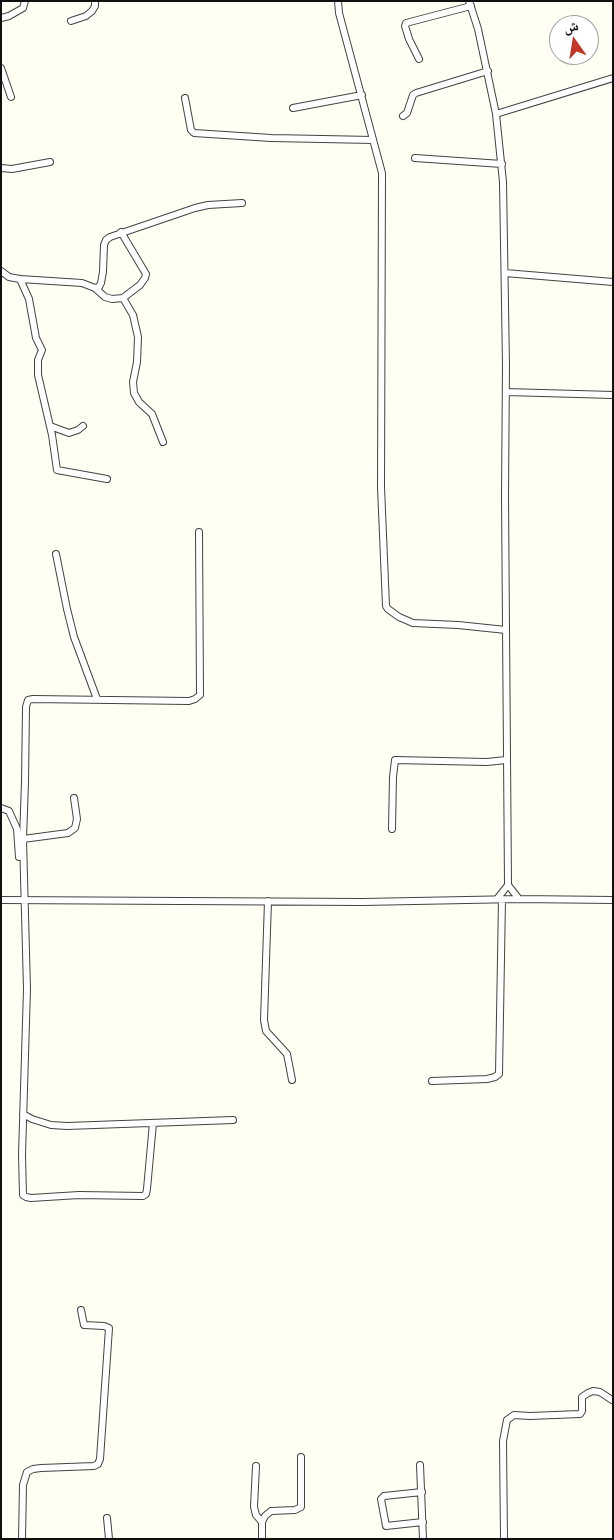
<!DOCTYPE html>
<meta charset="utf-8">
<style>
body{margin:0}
#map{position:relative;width:614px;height:1540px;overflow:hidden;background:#fffff3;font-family:"Noto Serif","Noto Naskh Arabic",serif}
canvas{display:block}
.frame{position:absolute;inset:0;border:2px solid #101010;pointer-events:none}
.north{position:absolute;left:549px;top:15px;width:50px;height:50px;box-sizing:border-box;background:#fff;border:1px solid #9f9f9f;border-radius:50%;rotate:347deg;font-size:14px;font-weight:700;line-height:20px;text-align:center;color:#101010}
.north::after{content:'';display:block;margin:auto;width:18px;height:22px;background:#c33825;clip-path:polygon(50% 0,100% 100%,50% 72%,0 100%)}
</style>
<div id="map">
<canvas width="614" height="1540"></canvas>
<div class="frame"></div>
<div class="north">ش</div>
</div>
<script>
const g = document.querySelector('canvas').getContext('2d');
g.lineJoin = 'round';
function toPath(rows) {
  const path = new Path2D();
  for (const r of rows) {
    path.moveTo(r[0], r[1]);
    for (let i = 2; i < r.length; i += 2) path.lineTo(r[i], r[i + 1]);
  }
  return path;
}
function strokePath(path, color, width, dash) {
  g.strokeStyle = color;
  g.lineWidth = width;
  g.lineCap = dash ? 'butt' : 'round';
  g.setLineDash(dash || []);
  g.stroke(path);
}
const street = toPath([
 [338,1,339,13,382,173,381,487,386,606,388,609,399,617,413,623,458,625,506,630],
 [469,1,478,29,496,114,503,182,506,365,505,496,508,885,519,899],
 [1,18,9,16,23,8,25,1],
 [71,21,86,16,92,11,95,6,95,1],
 [419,59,409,39,405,26,406,23,471,6],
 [1,68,11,97],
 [185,98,191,130,194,133,271,138,373,140],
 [293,108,362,95],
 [496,114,613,78],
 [403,116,407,113,413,95,416,93,488,71],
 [415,158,502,164],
 [1,168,12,169,50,162],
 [121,232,146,274,145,278,140,285,123,298],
 [1,271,9,277,20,279,82,283,95,288,105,297,112,299,123,298,133,315,138,337,137,362,133,382,134,393,139,402,152,414,163,442],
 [505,273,613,282],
 [20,279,29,299,36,338,42,350,38,360,38,375,52,435,57,470,107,479],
 [95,288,99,287,101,283,103,272,104,245,106,240,110,237,195,208,208,205,242,203],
 [506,392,613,395],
 [50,426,69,433,78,430,83,426],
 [56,554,67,609,74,637,97,699],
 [1,808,9,811,17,829,19,857],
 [392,829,393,777,395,760,487,762,506,760],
 [23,839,68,833,75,828,77,819,74,798],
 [497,899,508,885],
 [1,900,362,902,519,899,613,900],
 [268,901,264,1020,266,1031,287,1054,292,1080],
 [432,1081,487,1079,495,1077,499,1074,502,899],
 [23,1114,32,1119,51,1125,67,1126,233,1120],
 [153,1123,147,1189,146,1194,143,1196,79,1195,31,1198,26,1197,23,1195,22,1155,27,989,23,839,25,782,26,707,28,700,33,699,189,701,195,699,200,695,199,532],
 [420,1465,423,1539],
 [256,1466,254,1507,256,1515,262,1522],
 [422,1492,384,1496,381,1499,386,1526,423,1522],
 [107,1518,109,1539],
 [22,1539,23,1485,27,1472,33,1469,41,1468,94,1466,98,1464,100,1459,109,1328,104,1326,84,1325,81,1310],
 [262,1539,262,1522,265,1516,271,1511,295,1510,301,1507,301,1457],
 [504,1539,503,1441,507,1420,514,1415,530,1416,580,1414,582,1411,582,1397,588,1393,593,1391,600,1392,612,1400]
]);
strokePath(street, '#434343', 8);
strokePath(street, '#fff', 6);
</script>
